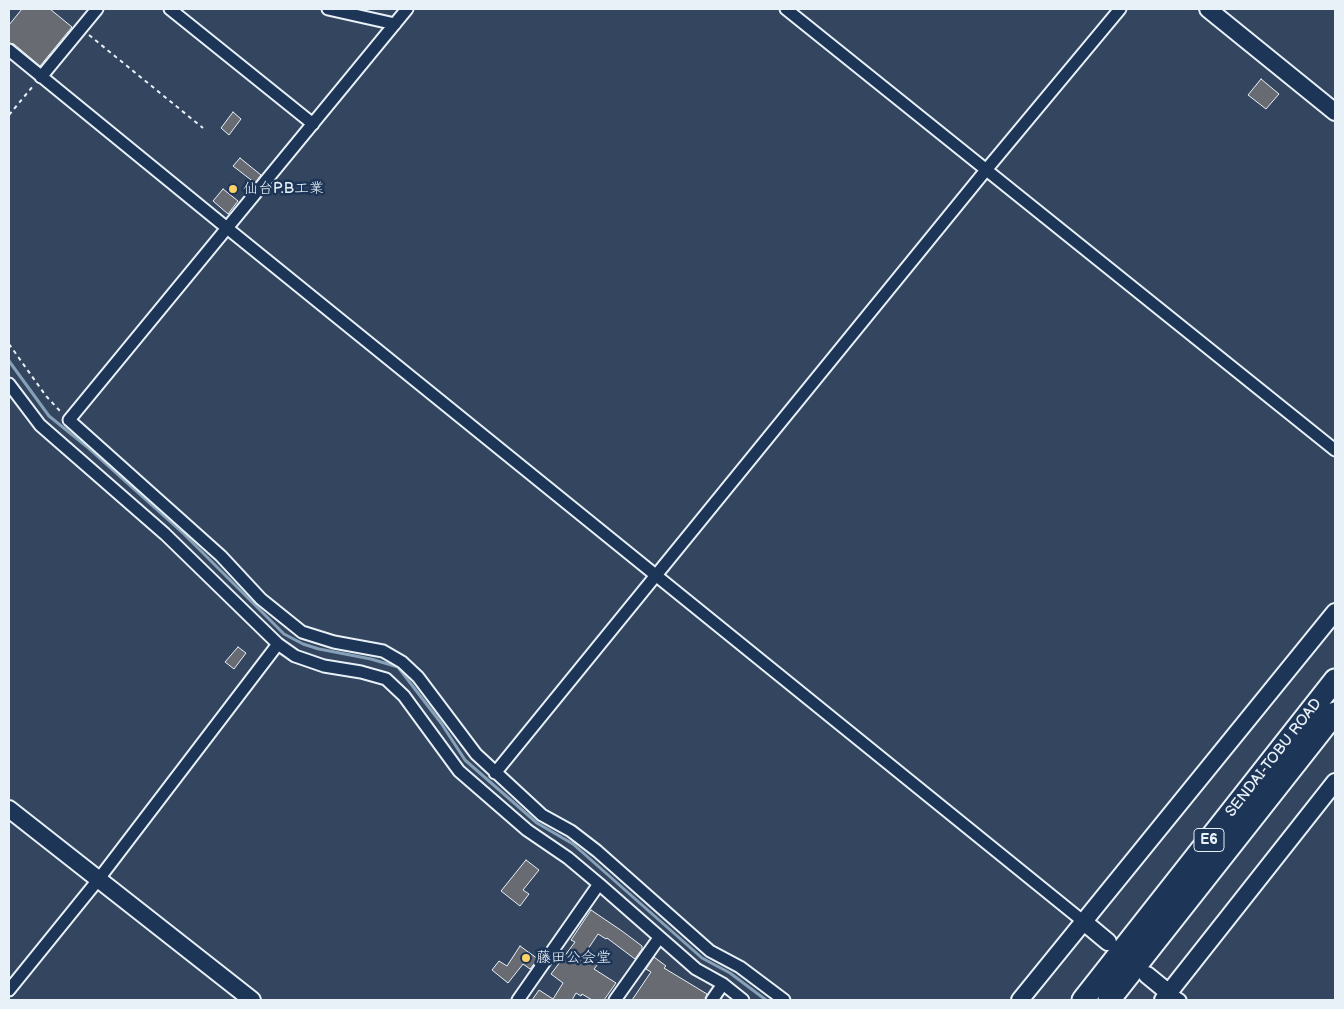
<!DOCTYPE html>
<meta charset="utf-8">
<style>
body{margin:0}
#map{position:relative;width:1344px;height:1009px;overflow:hidden;background:#34455f;font-family:"Balsamiq Sans",sans-serif}
canvas{display:block}
.frame{position:absolute;inset:0;border:10px solid #e8f1f8;pointer-events:none}
</style>
<div id="map">
<canvas width="1344" height="1009"></canvas>
<div class="frame"></div>
</div>
<script>
const g = document.querySelector('canvas').getContext('2d');
g.lineJoin = 'round';
function toPath(rows) {
  const path = new Path2D();
  for (const r of rows) {
    path.moveTo(r[0], r[1]);
    for (let i = 2; i < r.length; i += 2) path.lineTo(r[i], r[i + 1]);
  }
  return path;
}
function strokePath(path, color, width, dash) {
  g.strokeStyle = color;
  g.lineWidth = width;
  g.lineCap = dash ? 'butt' : 'round';
  g.setLineDash(dash || []);
  g.stroke(path);
}
function paint(path, color) {
  g.fillStyle = color;
  g.fill(path, 'evenodd');
}
function label(font, color, halo, rows, align = 'center') {
  g.font = font + ' "Balsamiq Sans","Klee One",sans-serif';
  g.lineWidth = 5;
  g.setLineDash([]);
  g.textBaseline = 'middle';
  g.strokeStyle = halo;
  g.fillStyle = color;
  for (const [text, x, y, turn = 0] of rows) {
    g.save();
    g.translate(x, y);
    g.rotate((+turn || 0) * Math.PI / 180);
    g.textAlign = isNaN(turn) ? turn : align;
    if (halo) g.strokeText(text, 0, 0);
    g.fillText(text, 0, 0);
    g.restore();
  }
}
const stream = toPath([
 [9,361,49,416,86,446,184,534,284,634,303,644,319,649,371,659,398,667,441,723,465,760,537,823,573,844,702,958,730,973,766,1000]
]);
const building = toPath([
 [22,9,50,9,72,27,40,66,14,44,9,43,9,25,22,9],
 [1261,79,1279,94,1266,109,1248,95,1261,79],
 [233,112,241,119,229,135,221,128,233,112],
 [240,158,261,175,255,183,233,166,240,158],
 [223,189,238,201,228,214,213,201,223,189],
 [238,647,246,653,234,669,225,662,238,647],
 [526,860,539,870,523,890,529,894,520,906,501,891,526,860],
 [591,910,622,931,642,946,642,949,635,959,607,938,606,939,598,934,584,955,598,964,594,969,616,983,604,1000,592,1000,582,994,581,996,576,993,572,1000,532,1000,539,990,553,999,563,983,551,974,575,942,571,940,591,910],
 [520,946,538,959,530,969,523,964,508,983,492,970,499,961,507,966,520,946],
 [654,957,666,966,664,968,707,994,705,1000,632,1000,651,972,646,969,654,957]
]);
const path = toPath([
 [89,35,203,128],
 [9,115,33,86],
 [9,344,46,396,60,411]
]);
const street = toPath([
 [170,9,313,124],
 [328,9,395,24],
 [786,9,1335,450],
 [9,50,227,228,407,9],
 [41,77,97,9],
 [9,384,40,425,165,534,278,644,295,656,324,666,361,672,386,679,404,696,459,771,527,830,568,858,599,884],
 [495,773,986,170,1120,9],
 [9,990,98,880,278,644],
 [1169,993,1180,1000],
 [518,1000,599,884,696,969,723,984,743,1000],
 [615,1000,659,938],
 [712,1000,723,984],
 [784,1000,740,967,710,951,597,851,571,831,542,815,476,754,418,677,402,662,383,651,334,642,302,632,261,599,221,556,69,420,227,228,1084,922]
]);
const secondary = toPath([
 [1208,9,1335,112],
 [9,809,252,1000],
 [1084,922,1108,942],
 [1147,975,1169,993],
 [1020,1000,1335,612],
 [1163,1000,1335,782]
]);
const highway = toPath([
 [1083,1000,1335,680],
 [1109,1000,1335,713]
]);
const markers = [
 [233,189,5,"#ffd166"],
 [526,958,5,"#ffd166"]
];
const shields = [
 [1209,840,30]
];
const shieldNames = [
 ["E6",1209,840]
];
const poiNames = [
 ["仙台P.B工業",243,189],
 ["藤田公会堂",536,958]
];
const streetNames = [
 ["SENDAI-TOBU ROAD",1274,758,-52]
];
strokePath(stream, '#86a1b7', 3);
paint(building, '#686b72');
strokePath(building, '#e8f1f8', 1);
strokePath(street, '#e8f1f8', 15);
strokePath(secondary, '#e8f1f8', 20);
strokePath(highway, '#e8f1f8', 25);
strokePath(path, '#e8f1f8', 2, [4, 4]);
strokePath(street, '#1d3557', 11);
strokePath(secondary, '#1d3557', 16);
strokePath(highway, '#1d3557', 21);
for (const [x, y, r, color] of markers) {
  const dot = new Path2D();
  dot.arc(x, y, r, 0, 2 * Math.PI);
  g.fillStyle = color;
  g.fill(dot);
  strokePath(dot, '#1d3557', 2);
}
for (const [x, y, w] of shields) {
  const box = new Path2D();
  box.roundRect(x - w / 2, y - 11.5, w, 23, 4);
  g.fillStyle = '#1d3557';
  g.fill(box);
  strokePath(box, '#e8f1f8', 1);
}
label('bold 14px', '#e8f1f8', null, shieldNames);
label('15px', '#e8f1f8', '#1d3557', poiNames, 'left');
label('15px', '#e8f1f8', '#1d3557', streetNames);
</script>
